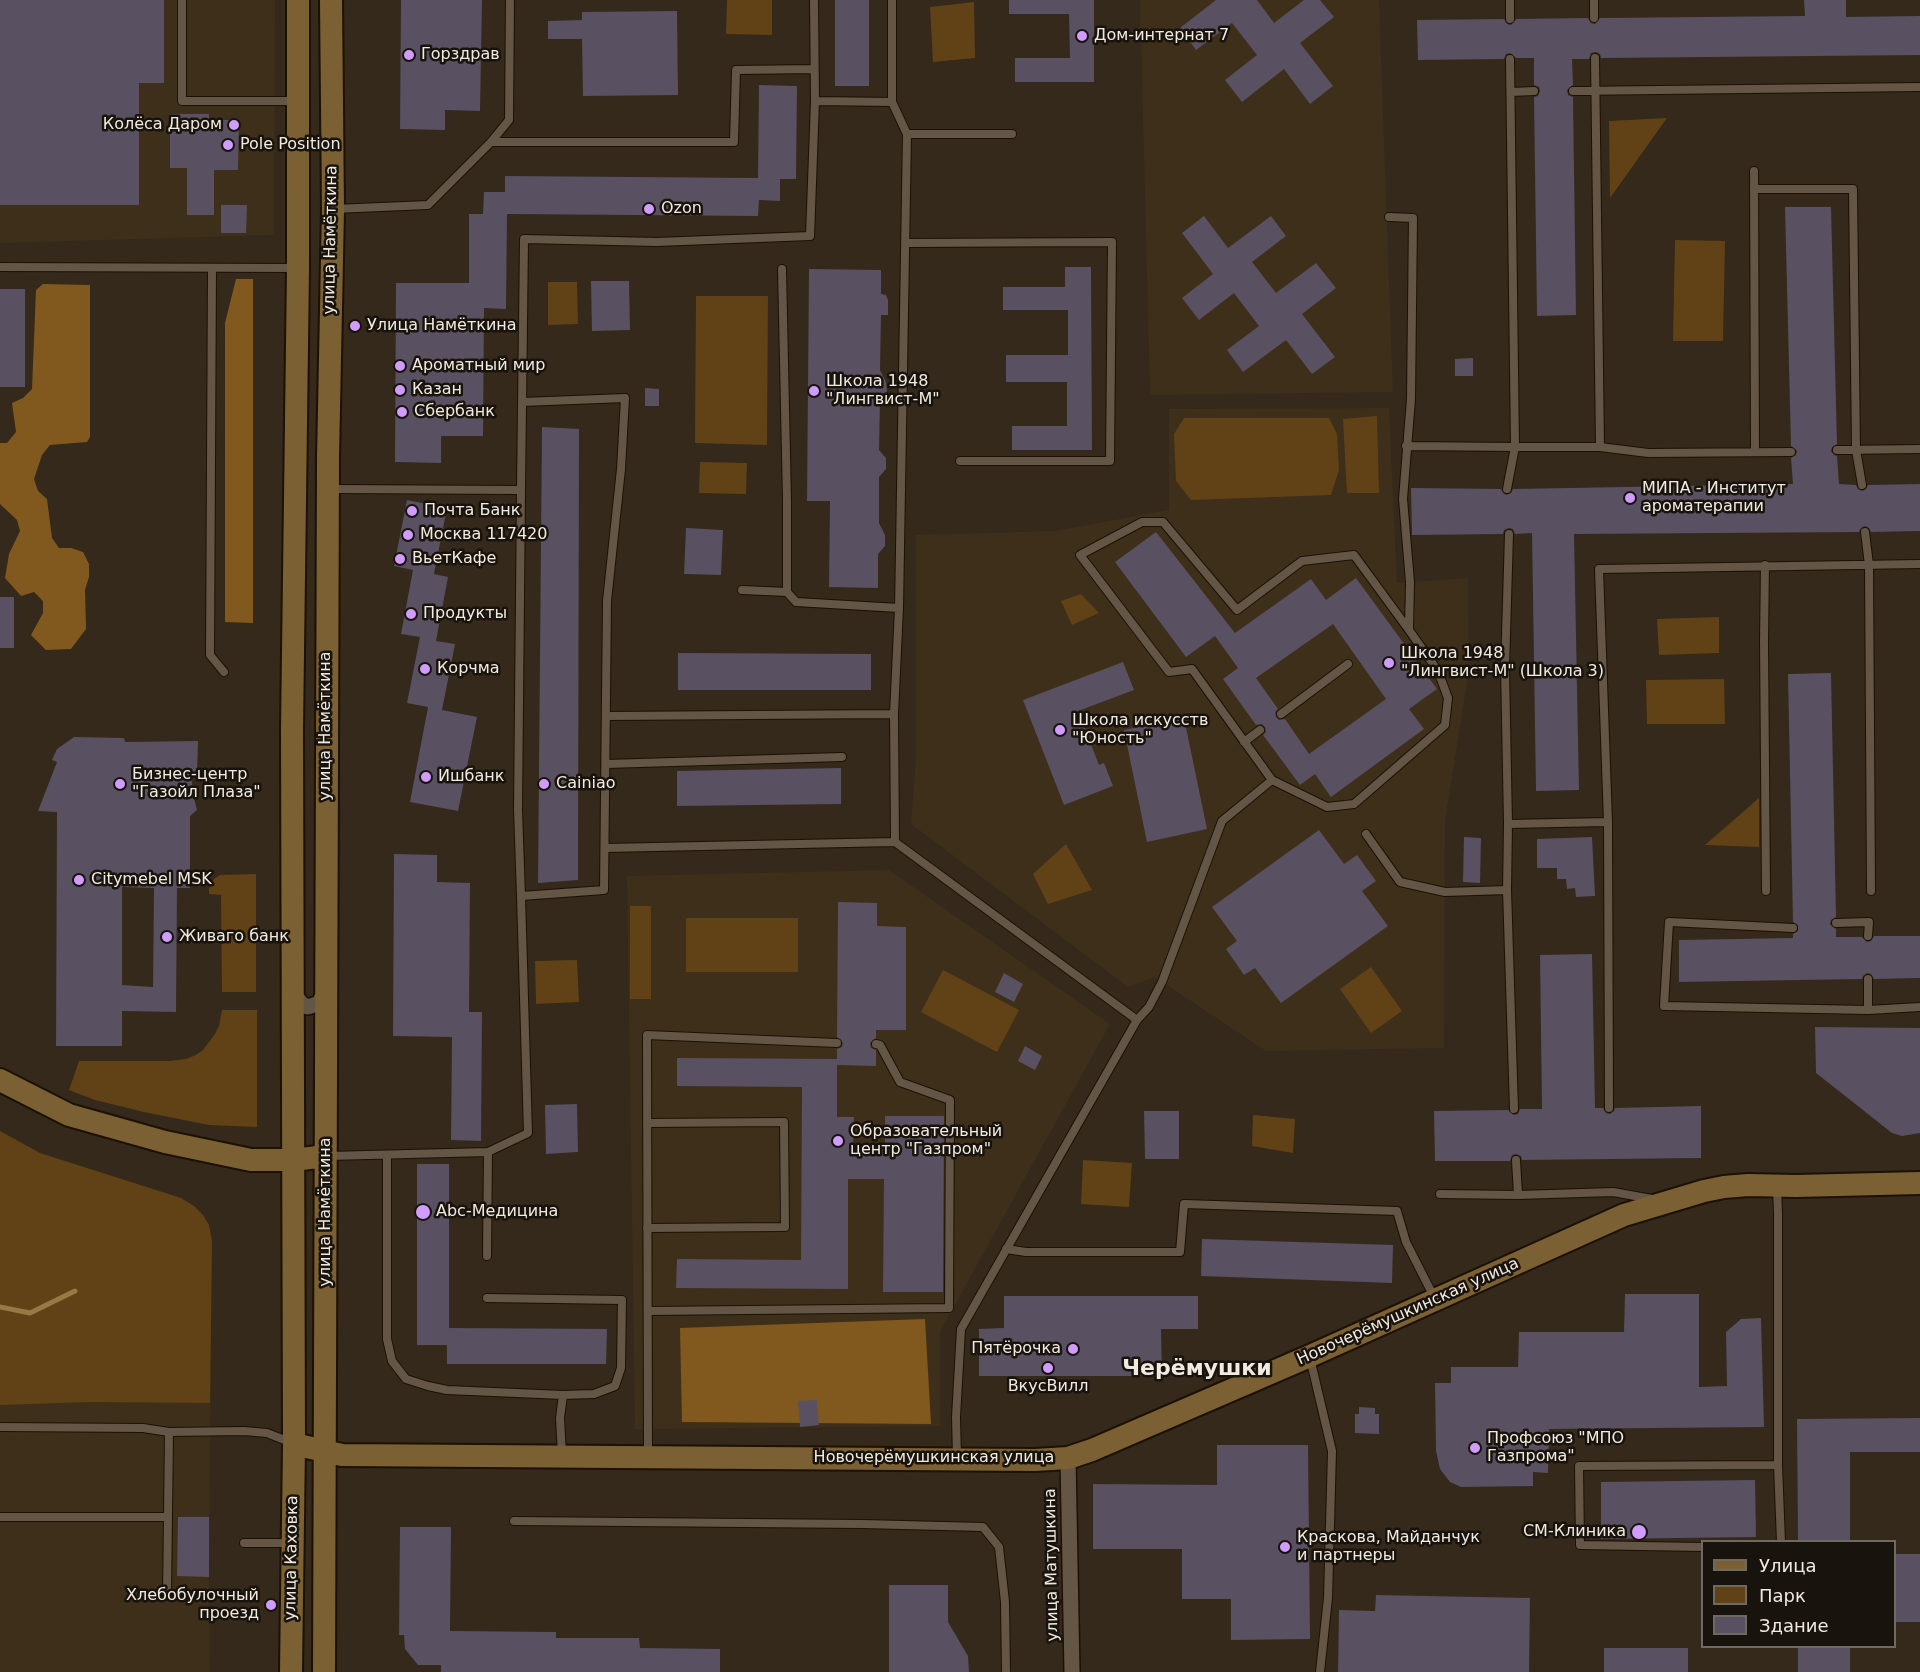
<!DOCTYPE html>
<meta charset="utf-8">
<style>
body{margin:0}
#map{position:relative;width:1920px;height:1672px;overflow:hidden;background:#34291a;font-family:"DejaVu Sans",sans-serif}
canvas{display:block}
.legend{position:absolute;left:1701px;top:1540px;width:195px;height:108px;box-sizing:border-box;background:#18130c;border:2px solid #6f6961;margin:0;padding:8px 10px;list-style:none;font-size:18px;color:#f1eae0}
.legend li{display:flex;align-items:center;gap:12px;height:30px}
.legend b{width:30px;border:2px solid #6f6961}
</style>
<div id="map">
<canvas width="1920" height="1672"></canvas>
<ul class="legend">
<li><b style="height:8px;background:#7b6034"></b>Улица</li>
<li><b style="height:16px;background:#604216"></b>Парк</li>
<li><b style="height:16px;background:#595061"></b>Здание</li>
</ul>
</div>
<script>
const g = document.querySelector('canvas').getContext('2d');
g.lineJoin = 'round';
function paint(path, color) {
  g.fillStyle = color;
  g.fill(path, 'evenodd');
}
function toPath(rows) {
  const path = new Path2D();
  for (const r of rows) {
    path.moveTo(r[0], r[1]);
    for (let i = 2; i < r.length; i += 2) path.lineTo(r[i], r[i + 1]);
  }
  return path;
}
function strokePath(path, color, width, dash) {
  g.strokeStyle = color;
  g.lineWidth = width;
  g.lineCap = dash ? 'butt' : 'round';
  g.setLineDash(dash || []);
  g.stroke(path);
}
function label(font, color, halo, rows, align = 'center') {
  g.font = font + ' "DejaVu Sans",sans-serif';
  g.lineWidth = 5;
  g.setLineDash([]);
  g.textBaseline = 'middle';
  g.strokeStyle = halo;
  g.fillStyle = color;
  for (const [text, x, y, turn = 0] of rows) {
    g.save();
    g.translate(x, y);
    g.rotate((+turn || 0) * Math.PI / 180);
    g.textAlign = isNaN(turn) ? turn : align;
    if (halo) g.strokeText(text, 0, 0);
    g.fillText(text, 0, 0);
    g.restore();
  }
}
const built = toPath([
 [0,0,275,0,274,235,0,243],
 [1140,0,1379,0,1393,392,1150,395],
 [1389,408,1397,583,1468,578,1469,670,1445,821,1444,1048,1266,1051,1155,977,1128,987,911,824,916,759,916,535,1055,531,1169,510,1169,409],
 [889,870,1110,1024,940,1332,940,1426,635,1429,627,876],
 [0,1131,40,1153,181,1198,194,1206,203,1215,209,1225,212,1241,209,1577,210,1672,0,1672]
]);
const green = toPath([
 [727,0,772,0,772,35,726,34],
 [974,2,975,58,933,62,930,7],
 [1667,118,1610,198,1609,121],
 [1675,240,1725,241,1723,341,1673,341],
 [548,282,577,282,578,324,548,325],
 [696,296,768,296,767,445,695,443],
 [1377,416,1379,493,1347,493,1343,419],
 [1184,418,1329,418,1337,434,1339,470,1331,495,1191,500,1176,481,1174,434],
 [700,462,747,463,746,494,699,493],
 [1081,594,1099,613,1072,625,1061,601],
 [1719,617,1719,653,1659,655,1657,619],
 [1724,679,1725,724,1647,724,1646,680],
 [1759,798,1759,847,1705,845],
 [1066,844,1092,890,1048,904,1033,874],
 [256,874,256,992,222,992,221,895,209,894,209,889,214,879,220,875],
 [630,906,651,906,651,999,630,999],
 [686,918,798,918,798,972,686,972],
 [577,960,579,1002,536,1004,535,961],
 [1371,967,1402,1011,1371,1033,1340,989],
 [943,970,1019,1010,997,1052,921,1012],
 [222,1010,257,1010,257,1127,209,1125,144,1112,95,1100,69,1090,79,1061,170,1061,186,1059,196,1055,203,1050,215,1034,219,1026],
 [1253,1115,1295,1119,1293,1153,1252,1146],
 [0,1131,40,1153,181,1198,194,1206,203,1215,209,1225,212,1241,210,1403,90,1402,0,1405],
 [1083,1160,1132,1163,1129,1207,1081,1204]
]);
const forest = toPath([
 [236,279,253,279,253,623,225,622,225,323],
 [43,284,90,285,90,437,87,442,50,445,42,455,34,479,38,491,47,499,52,538,59,548,71,548,83,552,89,564,89,577,85,590,86,629,71,649,46,650,31,635,43,613,43,601,34,592,21,596,5,578,9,554,20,531,17,520,0,504,0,443,7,443,16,432,12,403,23,398,32,389,36,290],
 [925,1319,931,1424,682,1422,680,1328]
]);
const stream = toPath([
 [0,1307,30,1313,75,1291]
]);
const building = toPath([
 [0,0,164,0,164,83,139,83,139,205,0,205],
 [401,0,482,0,480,111,445,110,445,130,400,129],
 [835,0,869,0,869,86,835,86],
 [1009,0,1094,0,1094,82,1015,82,1015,58,1070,58,1069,14,1009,14],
 [1216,0,1257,0,1274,23,1304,0,1320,0,1334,17,1300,43,1333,86,1310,104,1284,69,1242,102,1225,80,1257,55,1232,23,1196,50,1180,28],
 [1804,0,1846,0,1846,17,1920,16,1920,55,1601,58,1600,54,1596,52,1591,53,1589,59,1572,59,1573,85,1567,90,1568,95,1573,97,1576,315,1537,316,1534,97,1538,96,1540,91,1539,87,1534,85,1534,58,1516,58,1510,53,1506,54,1504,59,1418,60,1417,20,1504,19,1507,24,1511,25,1516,19,1588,18,1591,23,1595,24,1600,18,1805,16],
 [677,11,678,95,583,96,582,39,548,39,548,21,582,20,582,12],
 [759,85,797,86,796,179,780,179,780,201,759,200,758,216,507,214,506,309,484,308,483,436,441,436,441,463,395,462,396,283,469,283,469,214,483,214,484,192,505,192,505,176,758,178],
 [170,114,209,114,209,120,239,120,238,170,214,170,214,215,187,215,187,168,170,168],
 [221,205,247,205,246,233,221,233],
 [1785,207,1831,207,1837,444,1832,447,1831,451,1834,455,1837,456,1839,484,1856,485,1858,489,1862,491,1866,489,1868,485,1920,484,1920,531,1871,532,1869,528,1865,526,1861,528,1859,532,1574,534,1579,790,1536,791,1532,533,1515,534,1513,529,1509,528,1504,530,1503,534,1412,535,1411,488,1501,489,1503,493,1506,495,1511,493,1513,489,1793,484,1791,458,1796,455,1797,451,1791,446],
 [1204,216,1228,248,1271,216,1286,236,1252,262,1276,293,1316,263,1336,288,1302,314,1335,357,1312,374,1286,340,1243,372,1227,350,1259,326,1234,293,1199,320,1182,298,1213,274,1182,233],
 [1065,267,1091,267,1092,450,1012,450,1012,426,1067,426,1067,382,1006,382,1006,355,1068,355,1068,310,1003,310,1003,287,1065,287],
 [809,269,881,270,881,294,886,295,888,300,888,315,881,315,880,370,886,382,887,391,880,400,879,450,886,458,886,469,879,477,879,523,885,535,885,546,878,554,878,588,829,587,830,501,807,501],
 [591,281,629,281,630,330,592,331],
 [0,289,25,289,25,387,0,387],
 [1473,358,1473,376,1455,376,1455,359],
 [645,388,659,389,659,406,645,406],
 [542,427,579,429,578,880,538,883],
 [407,500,447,508,434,574,448,577,436,641,455,644,442,710,477,717,458,811,410,802,428,707,407,703,420,637,401,634,413,570,394,566],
 [686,528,723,530,721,575,684,574],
 [1156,532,1235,633,1311,579,1326,600,1356,578,1437,689,1409,709,1424,729,1331,797,1315,774,1300,785,1263,735,1266,732,1265,727,1262,724,1256,725,1223,679,1238,668,1215,636,1186,657,1115,562],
 [1333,624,1386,699,1309,754,1285,719,1279,720,1276,717,1275,712,1278,709,1256,678],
 [0,597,14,597,14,648,0,648],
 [678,653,871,654,871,690,678,690],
 [1123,662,1134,690,1078,711,1099,765,1104,763,1113,786,1064,805,1023,700],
 [1831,673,1836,917,1831,920,1830,924,1836,929,1836,937,1862,937,1867,942,1871,941,1874,936,1920,936,1920,978,1874,979,1871,974,1867,973,1863,976,1862,979,1679,982,1679,940,1793,938,1793,934,1798,931,1798,925,1793,922,1788,674],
 [1184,718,1207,829,1147,842,1124,730],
 [74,737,124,738,125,742,198,741,197,773,191,773,193,794,197,810,190,816,190,888,177,888,176,1012,122,1011,122,1046,56,1046,57,812,38,811,57,762,52,760,57,749],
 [122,887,154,888,153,987,122,985],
 [841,768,841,804,677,806,677,771],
 [1319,830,1344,864,1357,855,1376,881,1362,891,1388,926,1281,1003,1255,968,1244,975,1226,949,1237,941,1212,907],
 [1464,837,1481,838,1480,883,1463,882],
 [1592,837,1595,896,1576,897,1575,888,1567,889,1566,879,1557,879,1557,868,1537,868,1537,839],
 [394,854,437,855,437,882,470,883,469,1012,482,1012,481,1141,451,1140,452,1037,393,1036],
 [838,902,877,903,877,926,906,927,906,1030,876,1030,876,1038,870,1043,871,1048,876,1050,876,1066,837,1065,837,1049,842,1047,843,1043,837,1037],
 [1592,954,1595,1108,1603,1108,1606,1113,1610,1114,1614,1111,1615,1108,1701,1106,1701,1158,1522,1160,1521,1156,1516,1154,1512,1155,1510,1161,1435,1161,1434,1111,1508,1110,1514,1115,1518,1114,1520,1109,1542,1109,1540,955],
 [1004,973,1023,984,1014,1002,995,992],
 [1815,1027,1920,1028,1920,1133,1902,1136,1892,1133,1816,1073],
 [1025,1046,1042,1056,1035,1070,1018,1061],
 [677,1058,837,1059,837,1117,854,1117,853,1148,885,1148,885,1116,944,1116,943,1292,883,1292,884,1179,848,1179,848,1289,676,1288,677,1259,801,1260,802,1087,677,1086],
 [577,1104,578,1152,546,1154,545,1105],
 [1144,1111,1179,1111,1179,1159,1145,1159],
 [417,1164,449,1164,449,1328,607,1329,606,1364,447,1364,447,1345,417,1345],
 [1202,1239,1393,1245,1392,1283,1201,1276],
 [1625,1294,1699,1294,1699,1387,1727,1386,1726,1332,1741,1319,1761,1318,1764,1427,1549,1429,1548,1473,1533,1472,1533,1486,1461,1487,1450,1482,1440,1469,1436,1451,1435,1383,1451,1383,1451,1367,1518,1367,1519,1332,1624,1332],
 [1004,1296,1198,1296,1198,1329,1161,1329,1162,1376,979,1376,979,1329,1004,1328],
 [817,1400,819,1425,800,1427,798,1401],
 [1359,1407,1375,1408,1375,1414,1379,1414,1379,1434,1355,1433,1355,1414,1359,1414],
 [1920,1418,1920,1452,1850,1452,1850,1542,1798,1542,1797,1419],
 [1217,1445,1308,1445,1310,1639,1231,1640,1231,1599,1182,1599,1182,1549,1093,1549,1093,1484,1217,1485],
 [1755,1480,1756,1537,1601,1539,1601,1482],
 [178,1517,209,1517,209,1577,177,1576],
 [400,1527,451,1527,450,1631,556,1632,556,1638,639,1638,640,1648,720,1649,720,1672,441,1672,441,1665,418,1665,405,1649,404,1635,399,1635],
 [1894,1554,1920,1554,1920,1622,1894,1622],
 [889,1585,948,1585,948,1622,968,1656,969,1672,889,1672],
 [1376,1595,1530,1598,1529,1672,1338,1672,1339,1610,1375,1611],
 [1798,1647,1850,1647,1850,1672,1798,1672],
 [1604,1648,1688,1648,1688,1672,1604,1672]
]);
const lane = toPath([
 [182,0,182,101,295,101],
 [814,0,815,101,892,102],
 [892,0,892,102,907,134,899,608,894,714,895,842,1137,1020],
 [1510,0,1510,19],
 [1594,0,1594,18],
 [1595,58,1600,447],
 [1573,91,1920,87],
 [1511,92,1534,91],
 [907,134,1012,134],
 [491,142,734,142,736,70,814,69],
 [1754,171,1755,452],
 [1754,189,1853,189,1856,450,1862,485],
 [334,209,428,205,491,142,509,120,510,0],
 [905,243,1112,242,1110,461,960,461],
 [0,267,295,268],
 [212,268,210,655,224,672],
 [782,269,787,501,787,592],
 [522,402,625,398,621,469,607,601,604,890,521,896,518,810,521,490,524,239,657,242,810,236,815,101],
 [1406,446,1515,447,1510,59],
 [1837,450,1920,449],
 [331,489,521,490],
 [1507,489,1515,447,1600,447,1648,453,1791,452],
 [1865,532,1869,565,1871,891],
 [1509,534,1505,668,1508,824,1507,890,1514,1109],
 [1765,565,1764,641,1766,891],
 [742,590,787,592,796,602,899,608],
 [1281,714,1348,664],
 [607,716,894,714],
 [1244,742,1260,730],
 [606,764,842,757],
 [1272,780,1192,669,1169,672,1080,555,1142,522,1163,522,1237,610,1302,561,1354,555,1409,630,1410,582,1403,499,1411,399,1413,218,1389,217],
 [1608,822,1599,569,1920,564],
 [1508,824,1608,822,1609,1108],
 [1366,834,1400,882,1445,892,1507,890],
 [606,848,895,842],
 [1836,923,1869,922,1868,936],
 [1793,928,1669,922,1664,1006,1868,1010,1920,1007],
 [1868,979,1868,1010],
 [647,1123,784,1122,785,1227,647,1228],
 [387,1155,387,1339,392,1361,406,1379,428,1386,447,1390,563,1395,560,1418,562,1455],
 [328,1156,488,1152],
 [1516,1160,1518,1195],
 [1777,1187,1778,1213,1778,1465,1781,1542],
 [1440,1194,1518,1195,1613,1192,1652,1199],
 [1006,1249,1026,1252,1180,1252,1184,1204,1397,1211,1406,1242,1434,1297],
 [487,1256,488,1152,528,1133,521,896],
 [487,1298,622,1300,621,1368,615,1386,594,1394,563,1395],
 [648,1311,949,1308,950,1100,900,1082,880,1045,876,1044],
 [1310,1358,1332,1451,1328,1598,1320,1672],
 [0,1427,143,1428,169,1432,244,1431,267,1433,292,1443],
 [648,1455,647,1035,837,1043],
 [957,1457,956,1417,961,1329,1137,1020,1149,1007,1162,982,1222,821,1272,780,1327,807,1354,804,1445,725,1448,698,1438,671,1409,630],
 [0,1517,168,1517],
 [514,1521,862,1524,983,1527,999,1547,1005,1602,1006,1672],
 [244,1543,291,1543],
 [1702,1547,1580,1545,1579,1466,1778,1465],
 [167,1596,169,1432]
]);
const street = toPath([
 [293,993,302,1004,308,1007,319,1003,325,991],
 [1068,1458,1072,1672]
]);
const secondary = toPath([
 [0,1080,69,1115,165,1142,251,1160,293,1160,326,1156],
 [294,1444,342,1455,1035,1460,1068,1458,1092,1450,1310,1356,1624,1215,1704,1191,1724,1187,1748,1185,1796,1186,1920,1183],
 [291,1672,294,1444,292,729,298,268,298,0],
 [324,1672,328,458,333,209,331,0]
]);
const markers = [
 [1082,36,6,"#d09dfe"],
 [409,55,6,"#d09dfe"],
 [234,125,6,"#d09dfe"],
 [228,145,6,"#d09dfe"],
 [649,209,6,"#d09dfe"],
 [355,326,6,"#d09dfe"],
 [400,366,6,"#d09dfe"],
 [400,390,6,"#d09dfe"],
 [814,391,6,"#d09dfe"],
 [402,412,6,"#d09dfe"],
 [1630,498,6,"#d09dfe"],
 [412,511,6,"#d09dfe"],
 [408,535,6,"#d09dfe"],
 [400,559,6,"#d09dfe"],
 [411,614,6,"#d09dfe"],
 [1389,663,6,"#d09dfe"],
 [425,669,6,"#d09dfe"],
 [1060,730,6,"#d09dfe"],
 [426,777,6,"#d09dfe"],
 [120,784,6,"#d09dfe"],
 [544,784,6,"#d09dfe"],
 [79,880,6,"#d09dfe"],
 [167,937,6,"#d09dfe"],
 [838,1141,6,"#d09dfe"],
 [423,1212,8,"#d09dfe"],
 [1073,1349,6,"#d09dfe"],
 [1048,1368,6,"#d09dfe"],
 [1475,1448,6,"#d09dfe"],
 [1639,1532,8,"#d09dfe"],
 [1285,1547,6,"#d09dfe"],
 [271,1605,6,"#d09dfe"]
];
const poiNames = [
 ["Дом-интернат 7",1094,36],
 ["Горздрав",421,55],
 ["Колёса Даром",222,125,"right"],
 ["Pole Position",240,145],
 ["Ozon",661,209],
 ["Улица Намёткина",367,326],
 ["Ароматный мир",412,366],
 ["Школа 1948",826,382],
 ["\"Лингвист-М\"",826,400],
 ["Казан",412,390],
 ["Сбербанк",414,412],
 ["МИПА - Институт",1642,489],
 ["ароматерапии",1642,507],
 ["Почта Банк",424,511],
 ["Москва 117420",420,535],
 ["ВьетКафе",412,559],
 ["Продукты",423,614],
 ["Школа 1948",1401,654],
 ["\"Лингвист-М\" (Школа 3)",1401,672],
 ["Корчма",437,669],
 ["Школа искусств",1072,721],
 ["\"Юность\"",1072,739],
 ["Бизнес-центр",132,775],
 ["\"Газойл Плаза\"",132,793],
 ["Ишбанк",438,777],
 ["Cainiao",556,784],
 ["Citymebel MSK",91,880],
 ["Живаго банк",179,937],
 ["Образовательный",850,1132],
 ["центр \"Газпром\"",850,1150],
 ["Abc-Медицина",436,1212],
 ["Пятёрочка",1061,1349,"right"],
 ["ВкусВилл",1048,1387,"center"],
 ["Профсоюз \"МПО",1487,1439],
 ["Газпрома\"",1487,1457],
 ["СМ-Клиника",1626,1532,"right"],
 ["Краскова, Майданчук",1297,1538],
 ["и партнеры",1297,1556],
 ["Хлебобулочный",259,1596,"right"],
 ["проезд",259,1614,"right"]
];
const streetNames = [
 ["улица Намёткина",331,240,-89],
 ["улица Намёткина",326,726,-90],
 ["улица Намёткина",326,1212,-90],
 ["Новочерёмушкинская улица",1408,1312,-24],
 ["Новочерёмушкинская улица",934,1458],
 ["улица Каховка",292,1558,-89],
 ["улица Матушкина",1052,1565,-91]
];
const districtNames = [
 ["Черёмушки",1197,1369]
];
paint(built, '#3e2f1a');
paint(green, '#604216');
paint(forest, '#81591e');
strokePath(stream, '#967945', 5);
paint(building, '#595061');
strokePath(lane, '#1c1104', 10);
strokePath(street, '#1c1104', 18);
strokePath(secondary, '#1c1104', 26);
strokePath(lane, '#635647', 8);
strokePath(street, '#635647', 15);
strokePath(secondary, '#7b6034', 22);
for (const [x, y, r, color] of markers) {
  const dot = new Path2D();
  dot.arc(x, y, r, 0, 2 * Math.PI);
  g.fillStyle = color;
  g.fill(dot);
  strokePath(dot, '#18130c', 2);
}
label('16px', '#f1eae0', '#18130c', poiNames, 'left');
label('16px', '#f1eae0', '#18130c', streetNames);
label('bold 22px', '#f1eae0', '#18130c', districtNames);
</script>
